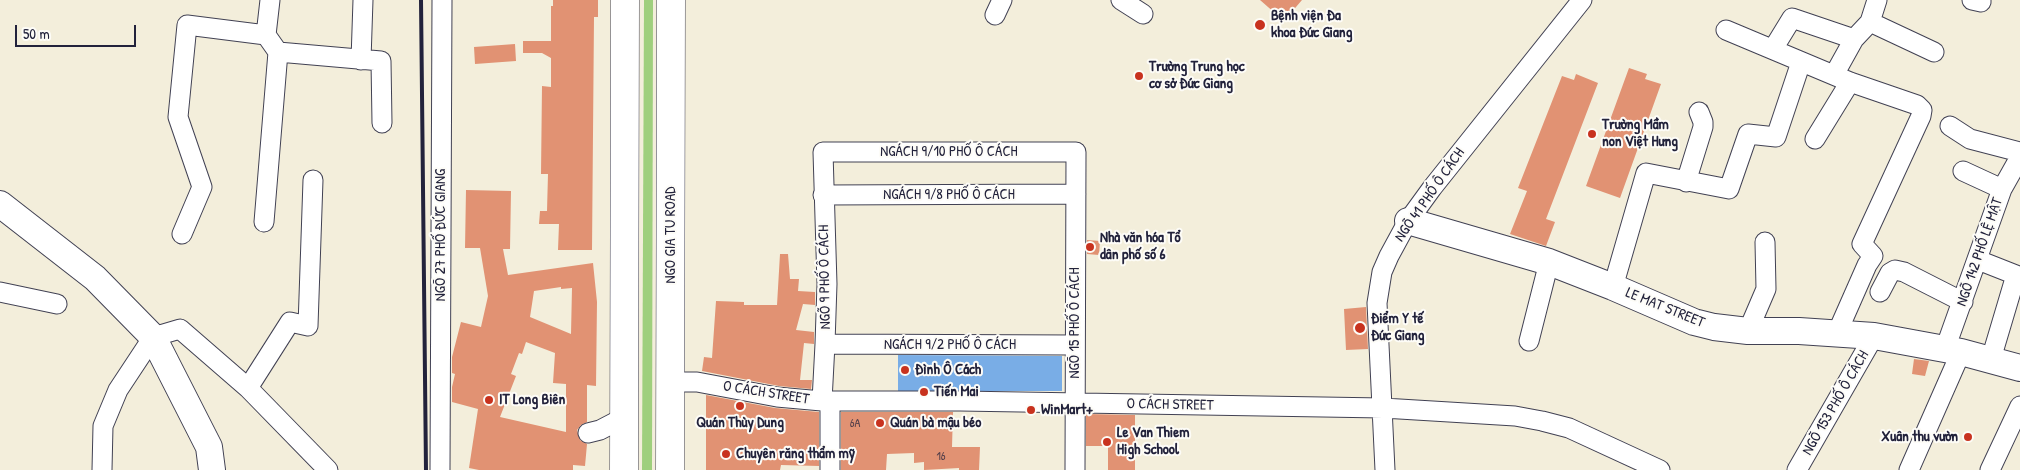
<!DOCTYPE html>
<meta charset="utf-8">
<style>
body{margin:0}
#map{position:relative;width:2020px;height:470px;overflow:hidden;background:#f3eedb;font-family:"Patrick Hand",sans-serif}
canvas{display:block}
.scale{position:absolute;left:15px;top:25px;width:121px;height:22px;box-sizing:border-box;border:2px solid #22223b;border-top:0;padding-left:6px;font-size:15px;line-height:18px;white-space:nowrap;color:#22223b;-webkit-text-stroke:4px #fdfcf7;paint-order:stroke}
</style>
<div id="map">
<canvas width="2020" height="470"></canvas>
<div class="scale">50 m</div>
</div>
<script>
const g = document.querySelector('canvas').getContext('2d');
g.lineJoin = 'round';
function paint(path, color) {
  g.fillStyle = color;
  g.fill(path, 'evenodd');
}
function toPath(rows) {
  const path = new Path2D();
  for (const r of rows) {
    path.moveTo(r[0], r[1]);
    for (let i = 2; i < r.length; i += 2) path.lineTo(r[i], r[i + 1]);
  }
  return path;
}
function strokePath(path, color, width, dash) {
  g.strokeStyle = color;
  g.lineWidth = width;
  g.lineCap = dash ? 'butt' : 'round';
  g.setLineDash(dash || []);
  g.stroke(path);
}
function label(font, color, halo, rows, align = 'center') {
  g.font = font + ' "Patrick Hand",sans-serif';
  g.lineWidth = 4;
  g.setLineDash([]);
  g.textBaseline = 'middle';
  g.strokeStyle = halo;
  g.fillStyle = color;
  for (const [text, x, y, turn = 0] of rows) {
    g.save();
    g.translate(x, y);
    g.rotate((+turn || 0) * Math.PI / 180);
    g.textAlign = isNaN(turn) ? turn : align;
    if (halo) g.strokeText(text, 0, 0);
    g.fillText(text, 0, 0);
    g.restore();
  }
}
const green = toPath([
 [644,0,653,0,652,470,642,470]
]);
const water = toPath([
 [898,355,1062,356,1062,391,898,391]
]);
const building = toPath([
 [553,0,598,0,598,17,594,17,592,250,558,250,559,224,539,224,540,211,547,211,548,174,541,174,542,86,551,87,551,58,542,53,523,53,523,41,551,41,551,6,553,6],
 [1260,0,1302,0,1284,21],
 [515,44,516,61,475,64,474,47],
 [1629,68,1647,74,1645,79,1661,84,1620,198,1586,186],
 [1576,74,1598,83,1546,219,1555,222,1546,246,1510,234,1527,191,1518,188,1562,76,1574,80],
 [466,190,511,191,510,249,503,249,508,275,593,263,597,302,596,386,587,385,587,422,581,425,577,430,580,440,587,444,585,466,573,465,573,470,479,470,469,468,478,409,452,402,452,387,455,374,452,373,452,357,461,322,481,327,488,296,480,248,465,248],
 [561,287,561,289,572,288,571,334,530,317,534,291],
 [526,342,555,353,553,383,566,384,566,432,500,417,516,376,511,374,519,353,522,354],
 [1087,240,1100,241,1099,255,1087,254],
 [780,254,788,254,790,279,799,279,798,291,815,292,815,305,803,304,796,330,814,332,814,344,804,343,800,380,812,380,811,389,779,386,702,371,704,357,712,358,716,301,744,302,744,305,777,305],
 [1366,307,1368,349,1346,350,1344,309],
 [1914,359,1929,361,1925,376,1912,374],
 [706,395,775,408,819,412,819,466,781,465,780,470,706,470],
 [841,412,953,412,952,447,980,447,979,470,959,470,959,468,924,470,924,462,914,463,914,453,887,454,886,470,841,470],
 [1086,414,1135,415,1135,470,1108,470,1108,446,1086,446]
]);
const street = toPath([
 [1121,0,1143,14],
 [1972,0,1981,2,1981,0],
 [995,15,1002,0],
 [1870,22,1934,52],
 [1726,30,1850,82,1917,105,1922,110,1921,116,1862,244,1873,256,1867,265,1837,333],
 [266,35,278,52,381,61,382,123],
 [1773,49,1792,18,1854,39],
 [361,60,363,0],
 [1834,75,1854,39,1870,22,1877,0],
 [1950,126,1970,139,2020,152],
 [1815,139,1850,82],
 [1963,171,2002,189],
 [1686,182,1703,127,1703,122,1699,112],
 [823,195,1076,194],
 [264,222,278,52],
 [182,234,202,187,178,117,187,25,266,35,270,0],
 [1978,260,2016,275,1991,359],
 [1613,287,1646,173,1729,189,1748,134,1776,137,1801,62],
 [0,292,57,304],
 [1880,292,1890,273,1895,270,1904,272,1963,302],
 [1748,331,1766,289,1765,242],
 [1529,341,1549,262],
 [825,344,1075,345],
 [1945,349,2002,189,2020,157],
 [672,382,697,382,777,397,822,401,960,401,1383,408,1515,416,1542,421,1569,428,1660,470],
 [248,388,290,322,308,326,313,180],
 [822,401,825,344,827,284,823,152,1076,152,1075,470],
 [588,433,600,430,625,417],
 [102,470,103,426,118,390,153,337,180,329,248,388,328,470],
 [440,470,442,0],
 [830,470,830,402],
 [1385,470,1377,303,1382,272,1389,256,1408,221,1432,188,1582,0],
 [1797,470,1874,336],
 [1909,470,1961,352],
 [1990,470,2020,406]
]);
const secondary = toPath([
 [0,204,95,278,153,337,209,447,212,470],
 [1408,221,1549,262,1613,287,1694,322,1714,327,1748,331,1799,331,1874,336,1961,352,2020,368]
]);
const primary = toPath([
 [624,470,625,0],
 [670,470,671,0]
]);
const rail = toPath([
 [421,0,426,470]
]);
const markers = [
 [1260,25,6,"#c8321e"],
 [1139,76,5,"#c8321e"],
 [1592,134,5,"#c8321e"],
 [1090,247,5,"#c8321e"],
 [1360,328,6,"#c8321e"],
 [905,370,5,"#c8321e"],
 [924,392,5,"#c8321e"],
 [489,400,5,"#c8321e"],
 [740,406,5,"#c8321e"],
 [1031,410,5,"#c8321e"],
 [880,423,5,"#c8321e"],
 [1968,437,5,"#c8321e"],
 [1107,442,5,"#c8321e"],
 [726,454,5,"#c8321e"]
];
const numberNames = [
 ["6A",855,424],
 ["16",941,457]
];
const poiNames = [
 ["Bệnh viện Đa",1271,16],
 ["khoa Đức Giang",1271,33],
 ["Trường Trung học",1149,67],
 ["cơ sở Đức Giang",1149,84],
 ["Trường Mầm",1602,125],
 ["non Việt Hưng",1602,142],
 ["Nhà văn hóa Tổ",1100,238],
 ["dân phố số 6",1100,255],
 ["Điểm Y tế",1371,319],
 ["Đức Giang",1371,336],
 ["Đình Ô Cách",915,370],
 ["Tiến Mai",934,392],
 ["IT Long Biên",499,400],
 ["WinMart+",1041,410],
 ["Quán Thùy Dung",740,423,"center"],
 ["Quán bà mậu béo",890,423],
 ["Le Van Thiem",1117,433],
 ["High School",1117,450],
 ["Xuân thu vườn",1958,437,"right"],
 ["Chuyên răng thẩm mỹ",736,454]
];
const streetNames = [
 ["NGÁCH 9/10 PHỐ Ô CÁCH",949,152],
 ["NGÁCH 9/8 PHỐ Ô CÁCH",949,195],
 ["NGÕ 41 PHỐ Ô CÁCH",1430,195,-55],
 ["NGÕ 27 PHỐ ĐỨC GIANG",441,235,-90],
 ["NGO GIA TU ROAD",671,235,-90],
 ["NGÕ 142 PHỐ LỆ MẬT",1980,252,-71],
 ["NGÕ 9 PHỐ Ô CÁCH",825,277,-91],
 ["LE MAT STREET",1665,308,22],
 ["NGÕ 15 PHỐ Ô CÁCH",1075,323,-90],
 ["NGÁCH 9/2 PHỐ Ô CÁCH",950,345],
 ["O CÁCH STREET",766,393,9],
 ["NGÕ 153 PHỐ Ô CÁCH",1836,403,-60],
 ["O CÁCH STREET",1170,405,1]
];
paint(green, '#9fcf7d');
paint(water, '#79ade6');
paint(building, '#e19273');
strokePath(street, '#414153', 21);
strokePath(secondary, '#414153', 28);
strokePath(primary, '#414153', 29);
strokePath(street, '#fff', 19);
strokePath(secondary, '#fff', 26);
strokePath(primary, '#fff', 28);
strokePath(rail, '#22223b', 4);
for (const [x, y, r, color] of markers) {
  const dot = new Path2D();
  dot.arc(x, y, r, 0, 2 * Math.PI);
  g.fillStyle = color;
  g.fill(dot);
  strokePath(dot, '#fdfcf7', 2);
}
label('12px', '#523e49', null, numberNames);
label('bold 15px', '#22223b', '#fdfcf7', poiNames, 'left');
label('15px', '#22223b', '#fdfcf7', streetNames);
</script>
